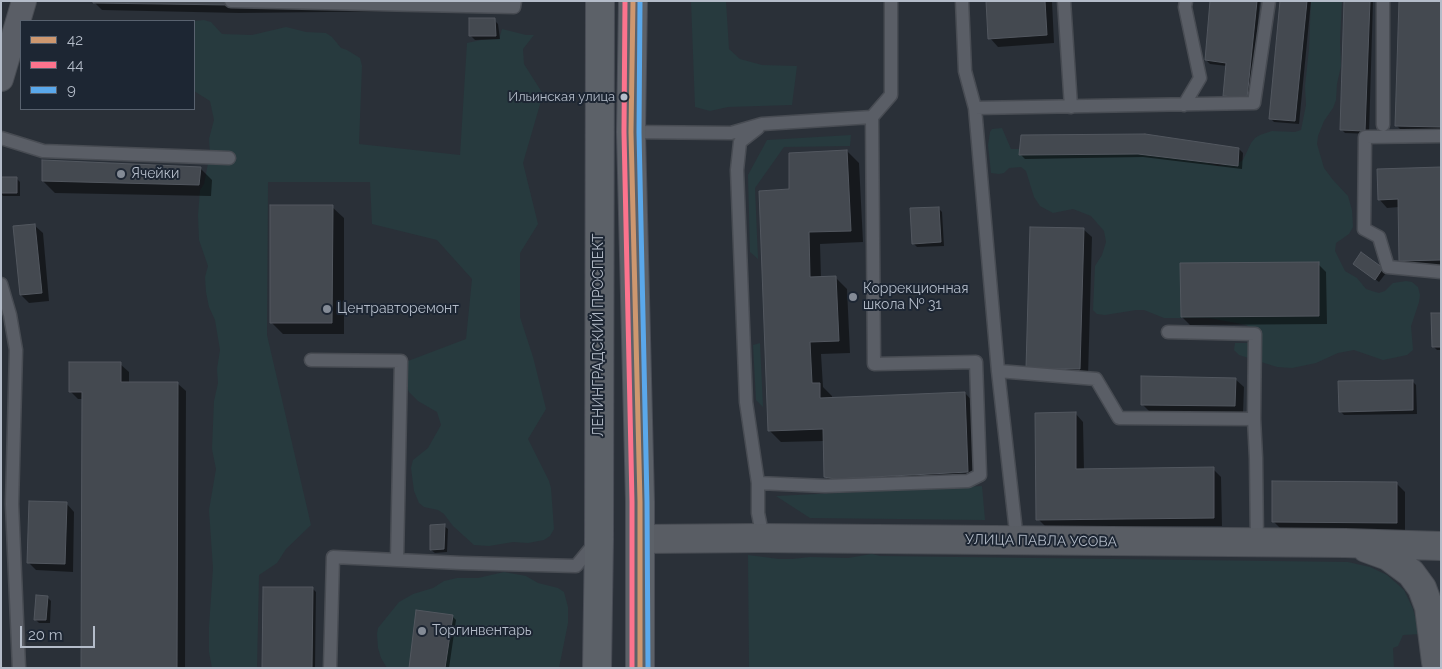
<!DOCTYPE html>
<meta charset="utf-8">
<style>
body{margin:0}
#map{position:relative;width:1442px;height:669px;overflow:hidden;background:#2a3038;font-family:Raleway,sans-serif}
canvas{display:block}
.frame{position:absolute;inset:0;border:2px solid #b4bcc9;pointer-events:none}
.legend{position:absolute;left:20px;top:20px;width:175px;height:90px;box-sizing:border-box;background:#1d2633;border:1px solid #59626f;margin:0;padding:6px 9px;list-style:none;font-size:15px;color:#b4bcc9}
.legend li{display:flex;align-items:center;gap:10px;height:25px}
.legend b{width:25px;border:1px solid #59626f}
.scale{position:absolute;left:20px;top:626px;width:75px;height:22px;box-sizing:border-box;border:2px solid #b4bcc9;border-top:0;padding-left:6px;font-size:15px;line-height:18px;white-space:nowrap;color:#b4bcc9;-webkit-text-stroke:4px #1d2633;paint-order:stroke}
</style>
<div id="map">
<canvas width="1442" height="669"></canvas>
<div class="frame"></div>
<ul class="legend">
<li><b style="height:6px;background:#cd976f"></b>42</li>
<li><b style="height:6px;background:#fc738d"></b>44</li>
<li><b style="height:6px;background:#5aa8eb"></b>9</li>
</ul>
<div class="scale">20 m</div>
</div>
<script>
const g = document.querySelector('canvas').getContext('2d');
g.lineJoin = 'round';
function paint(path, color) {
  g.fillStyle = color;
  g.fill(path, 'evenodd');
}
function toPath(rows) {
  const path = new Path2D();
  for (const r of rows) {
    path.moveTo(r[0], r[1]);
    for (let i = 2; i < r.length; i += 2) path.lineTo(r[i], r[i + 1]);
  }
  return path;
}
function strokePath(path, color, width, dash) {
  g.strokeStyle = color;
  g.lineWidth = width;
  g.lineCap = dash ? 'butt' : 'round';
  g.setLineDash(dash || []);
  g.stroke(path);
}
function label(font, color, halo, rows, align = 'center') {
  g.font = font + ' Raleway,sans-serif';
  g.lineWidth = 4;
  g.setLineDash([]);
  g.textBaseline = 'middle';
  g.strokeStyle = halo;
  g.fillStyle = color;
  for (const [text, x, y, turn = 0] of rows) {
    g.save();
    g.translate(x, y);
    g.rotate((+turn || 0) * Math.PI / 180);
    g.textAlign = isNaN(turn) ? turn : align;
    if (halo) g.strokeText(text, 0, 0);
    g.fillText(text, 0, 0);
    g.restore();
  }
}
const green = toPath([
 [691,1,726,1,729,49,740,59,762,65,797,66,792,105,728,107,710,111,695,107],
 [1311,1,1342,1,1340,41,1341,66,1337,84,1336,100,1333,108,1324,121,1318,136,1317,144,1324,168,1333,180,1348,196,1352,210,1353,227,1349,234,1336,243,1335,251,1345,271,1357,278,1366,289,1372,291,1379,293,1385,291,1393,283,1406,281,1412,282,1418,287,1420,295,1419,302,1411,326,1413,350,1407,355,1383,360,1354,350,1338,353,1316,363,1292,368,1277,367,1239,355,1234,350,1235,343,1248,343,1255,341,1252,328,1246,325,1209,318,1164,318,1144,310,1136,310,1105,315,1097,314,1093,310,1095,266,1102,255,1106,242,1104,231,1091,216,1073,209,1053,213,1040,206,1034,197,1026,171,1021,167,1009,168,1004,173,999,174,991,173,988,145,990,132,992,129,1002,128,1011,149,1024,149,1049,146,1192,158,1218,166,1238,163,1243,160,1251,143,1255,138,1260,135,1272,131,1295,132,1301,130,1306,105,1305,86,1309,49],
 [204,20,211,22,222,34,252,35,286,27,306,32,326,33,332,37,341,48,347,50,360,58,362,66,359,144,460,155,467,43,481,40,499,39,502,29,526,35,534,35,523,49,524,64,543,94,523,163,538,224,520,253,520,317,533,357,546,409,528,439,549,481,551,488,554,529,550,536,544,540,528,543,513,542,489,546,474,545,453,526,444,514,438,510,424,507,419,503,414,491,411,468,413,460,428,448,441,425,437,412,418,401,409,392,406,385,408,361,466,339,472,279,437,240,372,224,370,182,268,182,267,335,311,525,286,549,277,563,259,575,257,668,212,668,209,652,209,627,213,568,209,510,216,469,212,449,214,401,218,383,217,369,220,350,215,320,209,307,206,292,205,277,208,266,199,240,198,215,200,190,204,184,210,153,209,139,214,120,210,101,194,91,194,21],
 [851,135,850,146,784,147,755,188,758,259,750,252,748,175,767,140],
 [760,343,763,407,756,400,753,345],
 [982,486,985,520,810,518,776,496],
 [872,554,880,556,1348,562,1370,567,1387,575,1404,590,1413,609,1420,634,1403,635,1398,646,1393,648,1394,668,749,668,748,555,779,559,792,559,810,557,848,558],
 [504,572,526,576,538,583,558,588,564,592,568,607,568,623,559,668,387,668,381,658,378,648,377,634,378,628,399,602,413,594,433,588,444,581,457,578,478,578]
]);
const shadow = toPath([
 [987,1,1052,1,1054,43,998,47,990,38],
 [1212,1,1260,1,1250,102,1228,99,1225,96,1227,66,1210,64,1206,60],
 [1282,1,1311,1,1299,124,1274,122,1270,118],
 [1345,1,1373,1,1369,134,1345,133,1341,129],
 [1441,1,1441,131,1400,129,1396,125],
 [94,2,503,10,239,13,102,10],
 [494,20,498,24,500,39,475,40,471,36],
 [1239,149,1243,153,1242,169,1143,157,1025,159,1021,155],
 [847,151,859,163,863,242,820,244,821,278,835,277,847,289,850,353,821,354,823,387,832,396,832,399,965,393,976,405,979,483,847,491,838,489,826,477,824,441,781,442,769,430,791,191],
 [200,168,212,180,211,196,55,193,43,181],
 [1441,169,1441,268,1408,269,1400,260,1399,207,1387,208,1379,199],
 [1,178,16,178,20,182,20,196,3,196,1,194],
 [332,207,344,218,344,334,283,334,271,322],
 [938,208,942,212,944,246,917,247,913,243],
 [34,225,43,233,49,301,29,303,21,295],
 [1083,229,1092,237,1088,377,1035,375],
 [1361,254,1386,273,1379,282,1358,267],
 [1318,264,1326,272,1327,324,1190,325,1182,317],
 [1441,314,1441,350,1437,350,1433,346],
 [120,364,129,372,129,383,177,383,186,391,185,668,83,668,83,399,78,399,70,391],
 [1235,379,1244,387,1243,414,1150,412,1142,404],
 [1412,381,1416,385,1417,414,1344,415,1340,411],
 [1075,413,1083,422,1084,470,1213,469,1221,477,1222,526,1046,527,1038,519],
 [1397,484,1405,492,1405,530,1281,529,1273,521],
 [66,503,74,512,73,572,36,570,28,562],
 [444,526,448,529,447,552,435,553,431,550],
 [312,588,316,592,315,668,264,668],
 [47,597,51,601,50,623,39,623,35,619],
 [452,616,456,620,449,668,410,668]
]);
const building = toPath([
 [93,1,496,1,230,5,93,3,93,1],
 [986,1,1045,1,1047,35,988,39,986,1],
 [1210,1,1257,1,1247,98,1223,96,1226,63,1205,60,1210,1],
 [1280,1,1307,1,1295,121,1269,119,1280,1],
 [1344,1,1370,1,1365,131,1340,130,1344,1],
 [1399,1,1441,1,1441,127,1395,126,1399,1],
 [469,18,495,18,496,36,469,36,469,18],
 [1145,134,1239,148,1238,166,1138,154,1019,155,1021,135,1145,134],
 [847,150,851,231,809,232,810,277,836,276,839,341,810,342,812,383,820,383,820,398,965,392,968,472,835,479,824,477,823,429,768,431,759,191,789,189,789,153,847,150],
 [42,160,201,167,199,185,42,181,42,160],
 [1441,167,1441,260,1399,261,1398,199,1378,200,1377,169,1441,167],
 [1,177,17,177,17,193,1,193,1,177],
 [270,205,333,205,332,323,270,323,270,205],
 [939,207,941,242,912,244,910,208,939,207],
 [35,224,42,293,20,295,13,226,35,224],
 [1030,227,1084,228,1080,369,1026,368,1030,227],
 [1361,252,1383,268,1375,280,1353,264,1361,252],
 [1319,262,1319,316,1181,317,1180,263,1319,262],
 [1431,313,1441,313,1441,347,1432,347,1431,313],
 [69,362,121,362,121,382,178,382,177,668,81,668,82,392,69,392,69,362],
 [1141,376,1236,378,1235,406,1141,405,1141,376],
 [1413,380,1413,410,1339,412,1338,381,1413,380],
 [1076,412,1076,469,1214,467,1214,518,1036,520,1035,413,1076,412],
 [1272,481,1397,482,1397,523,1272,522,1272,481],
 [29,501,67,502,65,564,27,563,29,501],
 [445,524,444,549,430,550,430,525,445,524],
 [263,587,313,587,312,668,262,668,263,587],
 [36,595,48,596,46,620,34,620,36,595],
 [416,610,453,615,445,668,409,668,416,610]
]);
const lane = toPath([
 [231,1,514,7,515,1],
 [962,1,965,71,975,108,998,371,1016,532,1015,540],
 [1064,1,1071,107],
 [1184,105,1200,78,1185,7,1186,1],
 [975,108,1254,103,1269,1],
 [872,117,891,95,891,1],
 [1383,125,1383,1],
 [758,128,740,142,737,170,746,402,758,483,758,513,761,528,760,538],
 [631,132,731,133,762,124,872,117,874,364,976,362,980,475,968,481,825,486,758,483],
 [1441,136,1365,137,1364,229,1379,237,1388,267,1441,272],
 [1,138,43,151,229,158],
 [1,284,10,315,16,350,12,504,19,668],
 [1168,332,1255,334,1254,419,1256,458,1257,543],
 [311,360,401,361,397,560],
 [998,371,1096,379,1119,418,1254,419],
 [330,668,333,557,461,563,576,566,595,543]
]);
const street = toPath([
 [1,79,24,1]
]);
const secondary = toPath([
 [640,539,760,538,1345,543,1441,546],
 [1366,548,1388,556,1411,573,1422,588,1429,607,1436,662]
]);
const primary = toPath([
 [633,1,631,132,640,502,640,668],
 [597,668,599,539,600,1]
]);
const bus1 = toPath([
 [633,1,631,132,640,502,640,668]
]);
const bus2 = toPath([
 [625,1,624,132,632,502,632,668]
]);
const bus3 = toPath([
 [640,1,639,132,647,502,648,668]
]);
const markers = [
 [624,97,4.5,"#b4bcc9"],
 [121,174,5,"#848b96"],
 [853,297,5,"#848b96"],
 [327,309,5,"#848b96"],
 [422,631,5,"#848b96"]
];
const busNames = [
 ["Ильинская улица",615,97]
];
const poiNames = [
 ["Ячейки",131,174],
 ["Коррекционная",863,289],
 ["школа № 31",863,305],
 ["Центравторемонт",337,309],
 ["Торгинвентарь",432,631]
];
const streetNames = [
 ["ЛЕНИНГРАДСКИЙ ПРОСПЕКТ",599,335,-90],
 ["УЛИЦА ПАВЛА УСОВА",1041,541,1]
];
paint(green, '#273a3e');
paint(shadow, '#0007');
paint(building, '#444950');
strokePath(building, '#52575f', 1);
strokePath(lane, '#484c53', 15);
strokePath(street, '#484c53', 26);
strokePath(secondary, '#484c53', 30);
strokePath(primary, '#484c55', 30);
strokePath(lane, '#5a5e66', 12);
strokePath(street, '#5a5e66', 24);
strokePath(secondary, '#595d64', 28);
strokePath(primary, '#5c6168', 28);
strokePath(bus1, '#cd976f', 5);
strokePath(bus2, '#fc738d', 5);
strokePath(bus3, '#5aa8eb', 5);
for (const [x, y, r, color] of markers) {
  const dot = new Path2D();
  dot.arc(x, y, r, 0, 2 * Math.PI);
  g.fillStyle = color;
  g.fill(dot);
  strokePath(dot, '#1d2633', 2);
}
label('13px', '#b4bcc9', '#1d2633', busNames, 'right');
label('14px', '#b4bcc9', '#1d2633', poiNames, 'left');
label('14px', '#b4bcc9', '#1d2633', streetNames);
</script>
